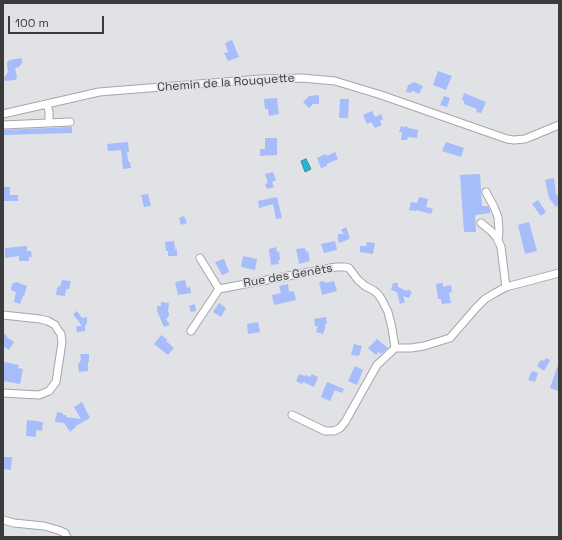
<!DOCTYPE html>
<meta charset="utf-8">
<style>
body{margin:0}
#map{position:relative;width:562px;height:540px;overflow:hidden;background:#e1e2e5;font-family:"Space Grotesk",sans-serif}
canvas{display:block}
.frame{position:absolute;inset:0;border:4px solid #3b3b3c;pointer-events:none}
.scale{position:absolute;left:8px;top:16px;width:96px;height:18px;box-sizing:border-box;border:2px solid #3b3b3c;border-top:0;padding-left:5px;font-size:12px;line-height:14px;white-space:nowrap;color:#3b3b3c;-webkit-text-stroke:3px #e1e2e5;paint-order:stroke}
</style>
<div id="map">
<canvas width="562" height="540"></canvas>
<div class="frame"></div>
<div class="scale">100 m</div>
</div>
<script>
const g = document.querySelector('canvas').getContext('2d');
g.lineJoin = 'round';
function paint(path, color) {
  g.fillStyle = color;
  g.fill(path, 'evenodd');
}
function toPath(rows) {
  const path = new Path2D();
  for (const r of rows) {
    path.moveTo(r[0], r[1]);
    for (let i = 2; i < r.length; i += 2) path.lineTo(r[i], r[i + 1]);
  }
  return path;
}
function strokePath(path, color, width, dash) {
  g.strokeStyle = color;
  g.lineWidth = width;
  g.lineCap = dash ? 'butt' : 'round';
  g.setLineDash(dash || []);
  g.stroke(path);
}
function label(font, color, halo, rows, align = 'center') {
  g.font = font + ' "Space Grotesk",sans-serif';
  g.lineWidth = 3.5;
  g.setLineDash([]);
  g.textBaseline = 'middle';
  g.strokeStyle = halo;
  g.fillStyle = color;
  for (const [text, x, y, turn = 0] of rows) {
    g.save();
    g.translate(x, y);
    g.rotate((+turn || 0) * Math.PI / 180);
    g.textAlign = isNaN(turn) ? turn : align;
    if (halo) g.strokeText(text, 0, 0);
    g.fillText(text, 0, 0);
    g.restore();
  }
}
const water = toPath([
 [306,159,311,169,305,172,301,161,306,159]
]);
const building = toPath([
 [232,40,239,57,228,61,224,53,228,52,225,43],
 [22,58,22,63,19,67,15,68,17,78,15,80,5,81,4,78,8,72,7,63,9,60],
 [438,71,452,76,446,90,433,85],
 [414,82,423,86,419,94,413,91,410,93,406,92,408,85],
 [464,93,486,102,481,113,476,112,477,109,464,104,464,101,462,100],
 [319,95,319,104,313,104,309,108,303,102,309,96],
 [444,96,450,98,447,107,440,105],
 [277,98,279,114,269,116,268,109,265,109,264,99],
 [340,99,349,99,348,118,339,118],
 [372,111,375,117,381,114,383,119,380,121,382,125,375,128,371,122,367,124,363,115],
 [401,126,403,127,407,126,408,128,418,130,417,138,408,137,407,140,401,140,402,132,399,132],
 [72,127,72,133,3,135,3,130],
 [265,138,277,138,277,155,260,156,260,149,265,149],
 [128,142,129,152,127,152,128,161,130,162,131,168,123,169,121,150,108,151,107,144],
 [446,142,464,148,461,157,442,151],
 [335,152,338,159,327,164,327,166,321,168,317,158,326,154,327,156],
 [273,172,276,180,272,182,274,187,267,189,265,184,268,183,265,174],
 [480,174,482,206,488,206,490,210,490,213,475,215,476,232,464,232,460,175],
 [554,178,556,194,559,198,559,204,556,207,549,198,545,180],
 [3,187,10,187,10,195,18,195,18,201,3,201],
 [148,194,151,206,144,207,141,195],
 [277,197,282,218,276,219,273,204,259,208,258,201],
 [419,197,428,199,426,207,433,209,431,214,416,210,416,211,409,210,411,202,417,203],
 [538,200,546,212,541,216,532,204],
 [184,216,187,223,181,225,179,218],
 [529,222,537,251,525,254,518,225],
 [346,227,350,238,347,240,339,243,338,240,338,234,344,234,341,230],
 [174,241,175,249,177,249,177,256,168,256,168,251,166,251,165,242],
 [335,241,337,250,324,253,321,244],
 [367,242,375,243,373,254,360,252,360,246,366,246],
 [27,246,27,251,31,251,32,257,29,257,29,261,19,261,19,256,5,258,5,248],
 [276,247,277,252,279,251,280,260,278,260,279,264,271,265,269,249],
 [305,248,306,252,308,251,310,261,299,264,296,249],
 [243,256,257,259,255,270,241,267],
 [224,259,229,272,222,275,215,262],
 [62,280,71,281,69,289,66,289,65,296,56,295,57,288,61,285],
 [185,280,187,288,190,287,191,293,178,295,175,282],
 [324,281,325,283,334,281,337,291,322,295,319,282],
 [16,282,27,286,24,296,23,296,20,304,14,302,16,292,11,290,12,284],
 [393,283,398,283,398,287,407,291,408,289,412,292,409,298,403,296,405,302,400,304,397,292,391,290],
 [443,283,443,287,451,285,452,292,449,293,451,303,442,304,441,299,438,299,436,284],
 [288,284,289,292,292,291,293,292,294,292,296,300,274,305,272,295,281,293,279,286],
 [161,302,169,303,168,312,169,313,169,316,166,319,170,325,164,327,157,311,157,306,161,306],
 [219,303,226,308,221,317,213,312],
 [195,304,196,311,191,312,189,306],
 [77,311,82,318,87,317,87,324,85,325,85,331,77,332,76,326,82,326,73,314],
 [326,317,327,324,325,324,325,328,323,334,316,332,318,326,315,326,314,319],
 [258,322,260,332,248,334,247,324],
 [3,332,8,338,14,342,9,350,3,346],
 [161,335,168,340,166,341,174,348,168,355,154,344],
 [377,339,388,348,381,354,378,352,376,355,368,348],
 [354,344,362,346,359,356,351,355],
 [80,354,89,354,89,362,88,362,88,371,79,372,78,365,81,360],
 [546,358,550,360,544,371,537,366,541,360,544,361],
 [4,362,19,365,18,368,23,369,20,384,3,381],
 [558,365,559,365,559,391,550,388],
 [355,366,363,370,357,385,348,381],
 [532,371,538,373,535,382,528,380],
 [299,374,305,376,306,375,310,377,312,374,318,377,314,387,303,382,302,384,296,381],
 [327,382,344,389,342,393,335,390,330,401,321,397],
 [82,402,90,418,76,426,76,427,70,432,64,423,55,422,57,412,63,413,63,415,66,415,66,417,81,419,74,407],
 [27,420,43,422,42,431,36,430,36,437,26,436],
 [3,457,12,457,11,470,3,469]
]);
const minor = toPath([
 [47,104,49,112,49,123],
 [3,114,99,92,261,79,302,78,335,81,381,95,507,139,514,140,525,139,559,125],
 [3,125,70,122],
 [486,192,494,207,498,217,499,231,498,241],
 [481,223,491,231,497,238,501,247,506,287],
 [219,289,336,267,345,267,349,268,358,280,365,286,373,290,378,294,382,300,388,312,392,328,395,348,411,348,424,346,450,338,476,308,485,299,495,293,506,287,559,273],
 [3,315,40,319,48,321,55,325,58,330,61,334,62,342,56,382,49,391,39,395,3,393],
 [191,331,219,289,200,258],
 [292,415,325,431,334,431,340,428,345,422,377,365,395,348],
 [3,520,14,523,44,526,58,530,65,533,67,537]
]);
const streetNames = [
 ["Chemin de la Rouquette",226,83,-4],
 ["Rue des Genêts",288,276,-10]
];
paint(water, '#27b4cd');
strokePath(water, '#2d90a2', 1);
paint(building, '#a6bcfb');
strokePath(minor, '#a5a6a9', 9);
strokePath(minor, '#fff', 7);
label('12px', '#3b3b3c', '#e1e2e5', streetNames);
</script>
